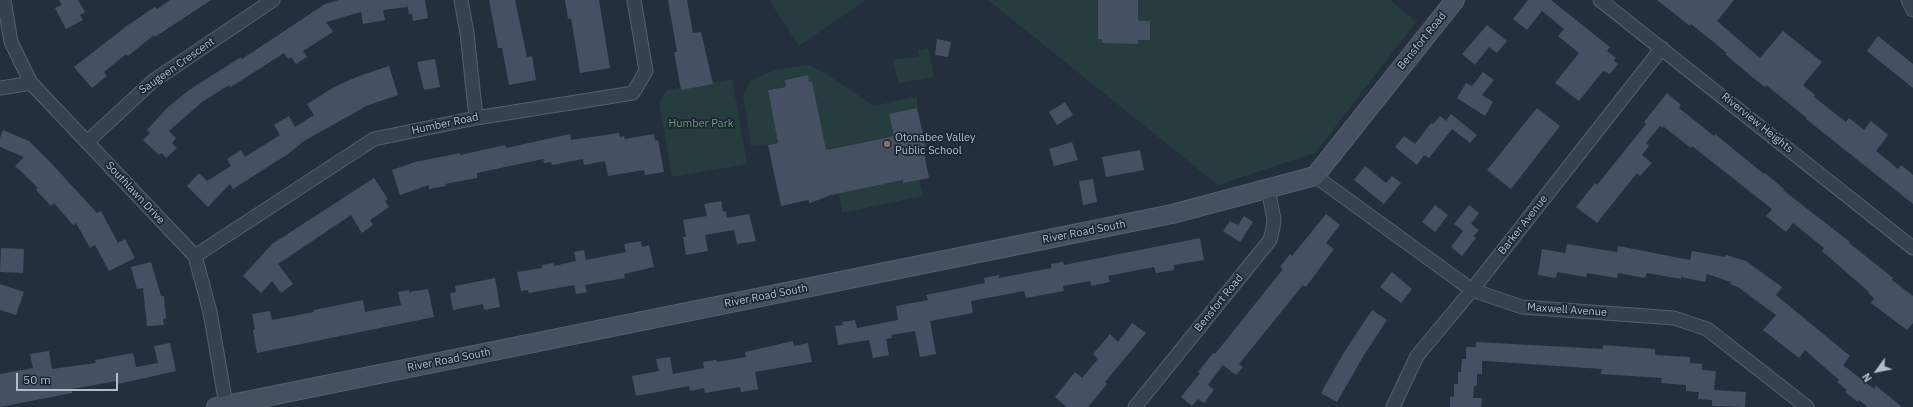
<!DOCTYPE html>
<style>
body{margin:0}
#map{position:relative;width:1913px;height:407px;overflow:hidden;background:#242f3e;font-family:"IBM Plex Sans",sans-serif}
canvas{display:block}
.north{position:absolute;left:1857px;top:351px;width:40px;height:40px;-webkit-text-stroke:3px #1d2633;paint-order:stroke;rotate:237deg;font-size:11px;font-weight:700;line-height:16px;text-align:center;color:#b4bcc9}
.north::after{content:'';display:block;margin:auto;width:14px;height:18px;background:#b4bcc9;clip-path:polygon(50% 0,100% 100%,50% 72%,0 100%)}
.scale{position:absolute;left:16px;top:373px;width:102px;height:18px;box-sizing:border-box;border:2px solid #b4bcc9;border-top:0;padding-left:5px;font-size:12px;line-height:14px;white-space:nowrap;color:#b4bcc9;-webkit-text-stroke:3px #1d2633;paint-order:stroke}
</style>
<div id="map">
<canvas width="1913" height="407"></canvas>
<div class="north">N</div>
<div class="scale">50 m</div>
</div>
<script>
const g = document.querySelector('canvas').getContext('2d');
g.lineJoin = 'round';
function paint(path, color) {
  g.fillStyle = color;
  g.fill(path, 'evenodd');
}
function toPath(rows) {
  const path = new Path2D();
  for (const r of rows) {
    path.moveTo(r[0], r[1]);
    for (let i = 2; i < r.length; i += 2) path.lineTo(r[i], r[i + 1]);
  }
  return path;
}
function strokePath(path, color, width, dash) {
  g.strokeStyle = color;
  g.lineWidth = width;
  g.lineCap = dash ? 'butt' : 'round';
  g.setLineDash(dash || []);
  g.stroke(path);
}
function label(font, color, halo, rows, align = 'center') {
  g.font = font + ' "IBM Plex Sans",sans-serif';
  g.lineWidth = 3.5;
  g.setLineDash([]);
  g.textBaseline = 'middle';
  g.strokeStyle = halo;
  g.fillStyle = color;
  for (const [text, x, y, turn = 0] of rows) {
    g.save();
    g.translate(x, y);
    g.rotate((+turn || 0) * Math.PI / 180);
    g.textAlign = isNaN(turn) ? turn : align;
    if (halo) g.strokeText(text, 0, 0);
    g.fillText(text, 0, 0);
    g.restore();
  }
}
const green = toPath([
 [769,0,866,0,799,46],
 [988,0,1390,0,1416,22,1315,153,1218,185],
 [929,48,934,77,898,83,893,60,919,56,918,50],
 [808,65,828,75,874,106,917,96,917,108,889,114,894,138,881,138,829,149,824,154,825,147,812,81,809,82,808,75,785,80,786,87,768,90,778,143,751,146,743,96,750,81,775,70],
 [732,79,747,164,672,177,659,102,667,90],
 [901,172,904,183,919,180,923,196,842,213,839,194]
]);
const building = toPath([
 [59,0,78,0,85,12,80,15,83,20,66,29,55,8,62,5],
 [170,0,211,0,155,37,154,35,128,56,126,54,104,72,107,76,92,88,74,67,128,25,155,7,157,9],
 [339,0,406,0,407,7,383,10,385,20,363,24,361,12,326,22,333,32,303,51,307,57,296,64,291,57,288,59,284,53,231,87,229,85,202,102,169,131,176,138,172,143,177,148,166,158,162,153,159,155,143,140,150,133,147,130,167,108,189,90,241,57,242,59,325,4],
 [406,0,425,0,428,18,413,21,412,14,409,14],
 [489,0,515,0,527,57,532,56,536,80,509,85,502,48,498,48],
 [565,0,599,0,610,68,580,73,571,18,568,19],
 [668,0,687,0,693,33,701,32,713,84,681,90,674,52,677,52],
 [1098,0,1138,0,1138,21,1150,21,1150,40,1138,40,1138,44,1102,43,1102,39,1098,39],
 [1528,0,1551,0,1610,47,1607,51,1616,58,1614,61,1618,64,1610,74,1603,71,1579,101,1555,83,1579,53,1558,36,1564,29,1542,11,1527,30,1513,19],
 [1657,0,1734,0,1717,21,1760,58,1783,31,1822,62,1803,85,1815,95,1814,97,1846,122,1849,118,1864,130,1871,121,1888,135,1876,151,1898,169,1901,165,1913,175,1913,204,1806,119,1807,118,1766,85,1765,87,1752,77,1725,54,1727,53,1691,24,1690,26],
 [1487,25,1507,41,1497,53,1489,47,1475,65,1462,54],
 [1878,36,1913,64,1913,88,1867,51],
 [937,39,951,42,948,57,935,55],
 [435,59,440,87,424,90,417,62],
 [389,66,398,95,363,107,363,108,304,141,288,154,233,189,230,184,208,207,187,186,199,173,207,181,231,166,227,159,241,150,245,157,280,135,274,125,289,116,295,127,314,115,307,104,336,86,359,76],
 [1483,72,1494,80,1482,95,1493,102,1485,116,1457,98,1466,83,1472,86],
 [808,75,809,82,812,81,826,150,894,136,889,114,917,108,926,148,923,148,929,178,903,183,903,180,831,195,810,203,808,200,781,206,768,145,778,143,768,90,786,87,785,80],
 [1667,93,1681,105,1679,108,1714,136,1715,134,1764,174,1765,173,1784,189,1783,190,1850,242,1849,243,1893,278,1892,280,1913,296,1913,323,1907,330,1871,303,1874,298,1868,293,1869,292,1822,251,1824,248,1793,223,1786,232,1766,216,1772,209,1692,146,1691,148,1664,127,1663,128,1660,126,1646,143,1649,146,1642,155,1652,163,1640,176,1637,173,1597,223,1576,207,1595,183,1597,185,1646,124,1644,122],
 [1065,102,1073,115,1057,125,1049,112],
 [1537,108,1560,126,1511,189,1487,170],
 [1451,114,1477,135,1470,143,1452,129,1429,158,1424,155,1417,165,1395,147,1404,136,1415,144,1431,123,1433,124,1440,116,1446,121],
 [3,130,29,141,51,163,97,213,101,211,118,243,125,239,135,258,109,271,95,245,90,248,76,223,73,225,54,203,51,206,36,190,38,188,15,166,24,157,0,147,0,138],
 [619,133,620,137,624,136,625,139,654,134,655,141,658,140,664,172,645,175,644,170,608,176,605,161,584,165,583,159,552,165,551,162,544,163,543,159,477,173,477,178,445,184,446,186,429,189,429,185,400,195,392,170,415,162,460,153,460,155,505,145,506,148,570,134,571,140],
 [1072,142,1078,160,1054,166,1049,149],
 [1140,150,1144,170,1106,177,1102,157],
 [1365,166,1386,183,1392,176,1401,183,1384,204,1354,180],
 [374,178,388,199,385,201,389,207,370,220,373,225,362,233,351,215,278,264,293,284,281,293,272,281,261,293,243,276,272,244],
 [1093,179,1097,202,1083,205,1079,181],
 [721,201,723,212,726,211,727,218,749,214,756,241,737,244,734,230,705,235,708,251,686,255,683,237,686,237,683,220,707,216,704,204],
 [1435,205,1448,215,1435,232,1422,222],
 [1469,205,1479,213,1471,224,1479,230,1473,236,1476,238,1462,256,1451,247,1463,231,1454,224],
 [1326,214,1340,225,1326,243,1334,249,1306,287,1303,285,1239,364,1243,367,1236,375,1223,365,1208,385,1214,390,1204,403,1198,399,1192,406,1181,397,1200,373,1198,372,1213,353,1215,354,1283,269,1280,267,1290,254,1292,256],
 [1244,216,1253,222,1240,242,1223,231,1230,221,1238,225],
 [1200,238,1204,260,1174,265,1174,270,1156,273,1154,267,1108,276,1110,282,1091,286,1090,281,1063,286,1064,291,1026,298,1024,291,971,301,973,313,930,321,936,354,920,357,915,331,891,335,892,338,886,339,889,355,873,358,869,340,838,345,835,326,843,325,842,322,855,320,857,328,898,320,896,306,928,300,926,295,985,283,984,278,999,275,999,278,1051,268,1051,264,1063,262,1064,265],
 [641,241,642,247,649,245,654,267,624,274,625,278,585,285,587,292,576,294,574,285,529,293,528,290,521,291,517,272,542,268,542,265,553,263,554,266,576,261,574,252,584,250,586,260,626,252,624,244],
 [1567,244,1617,252,1618,246,1690,260,1692,251,1725,257,1726,255,1746,261,1782,287,1776,295,1850,356,1843,365,1874,389,1876,386,1902,407,1868,407,1859,400,1858,402,1845,392,1847,390,1837,382,1839,380,1805,350,1799,358,1763,330,1776,315,1738,287,1730,284,1731,282,1707,274,1705,282,1681,277,1681,279,1647,273,1645,278,1618,273,1617,278,1587,273,1586,277,1557,272,1556,278,1538,275,1542,249,1565,253],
 [1,248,24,249,23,273,0,272],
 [151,262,161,296,164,296,166,318,163,319,164,325,147,326,143,288,137,289,131,267],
 [1392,272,1412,289,1401,303,1380,287],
 [495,278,500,307,484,310,483,304,453,310,450,293,456,292,455,286],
 [0,284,24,292,16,315,0,310],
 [428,289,434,317,257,353,253,330,255,329,252,314,270,311,272,320,314,312,314,310,363,300,365,312,401,305,398,292,409,290,409,292],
 [1372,310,1387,320,1364,355,1337,402,1321,393,1343,354],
 [1132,323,1146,333,1105,382,1107,384,1088,407,1067,407,1055,397,1075,372,1082,378,1098,359,1093,354,1110,334,1118,342],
 [793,341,794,346,808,343,812,362,755,372,758,389,741,392,740,387,705,393,704,388,690,391,689,386,636,396,632,376,659,371,656,359,670,357,673,374,704,368,703,362,716,360,717,362,746,357,745,352],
 [1476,342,1603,349,1603,345,1655,349,1655,355,1690,357,1690,363,1702,364,1702,370,1716,371,1714,390,1746,392,1745,407,1712,406,1712,400,1698,399,1699,392,1686,391,1686,385,1661,383,1662,378,1601,374,1602,369,1485,361,1482,361,1482,374,1477,374,1477,386,1474,386,1473,398,1482,398,1481,407,1450,407,1450,396,1454,397,1454,384,1458,384,1458,372,1461,372,1462,359,1466,359,1466,347,1476,347],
 [170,343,176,371,118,384,117,381,72,389,72,393,0,407,0,374,33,368,30,354,49,351,52,369,96,363,95,360,133,353,136,367,158,363,154,346]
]);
const street = toPath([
 [4,0,11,42,31,83,195,256,210,312,226,405],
 [461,0,467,33,476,118],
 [1600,0,1913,248],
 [1908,0,1913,10],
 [0,88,31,83],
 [87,142,153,81,273,0],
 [1315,176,1472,290,1522,307,1674,318,1707,329,1807,407],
 [195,256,374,139,476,118,633,93,646,71,634,0],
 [1135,407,1270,240,1273,228,1274,219,1268,189],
 [1393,407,1417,356,1472,290,1662,48]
]);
const secondary = toPath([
 [216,407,1172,214,1315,176,1455,0]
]);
const markers = [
 [887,144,4,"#8d6e63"]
];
const streetNames = [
 ["Bensfort Road",1422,41,-51],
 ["Saugeen Crescent",177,66,-35],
 ["Riverview Heights",1757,123,39],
 ["Humber Road",445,124,-12],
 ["Southlawn Drive",135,193,47],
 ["Barker Avenue",1523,225,-52],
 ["River Road South",1084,232,-11],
 ["River Road South",766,296,-11],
 ["Bensfort Road",1219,303,-51],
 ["Maxwell Avenue",1567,310,4],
 ["River Road South",449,360,-11]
];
const parkNames = [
 ["Humber Park",701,124]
];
const poiNames = [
 ["Otonabee Valley",895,138],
 ["Public School",895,151]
];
paint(green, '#263c3f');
paint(building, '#455162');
strokePath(street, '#565f6c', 15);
strokePath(secondary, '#565f6c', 20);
strokePath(street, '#38414e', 13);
strokePath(secondary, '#465061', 18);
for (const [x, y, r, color] of markers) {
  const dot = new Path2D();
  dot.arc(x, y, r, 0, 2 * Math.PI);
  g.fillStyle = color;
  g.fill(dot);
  strokePath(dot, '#1d2633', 1.5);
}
label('11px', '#b4bcc9', '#1d2633', streetNames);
label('11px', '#6b9a76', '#1d2633', parkNames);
label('11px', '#b4bcc9', '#1d2633', poiNames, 'left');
</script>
